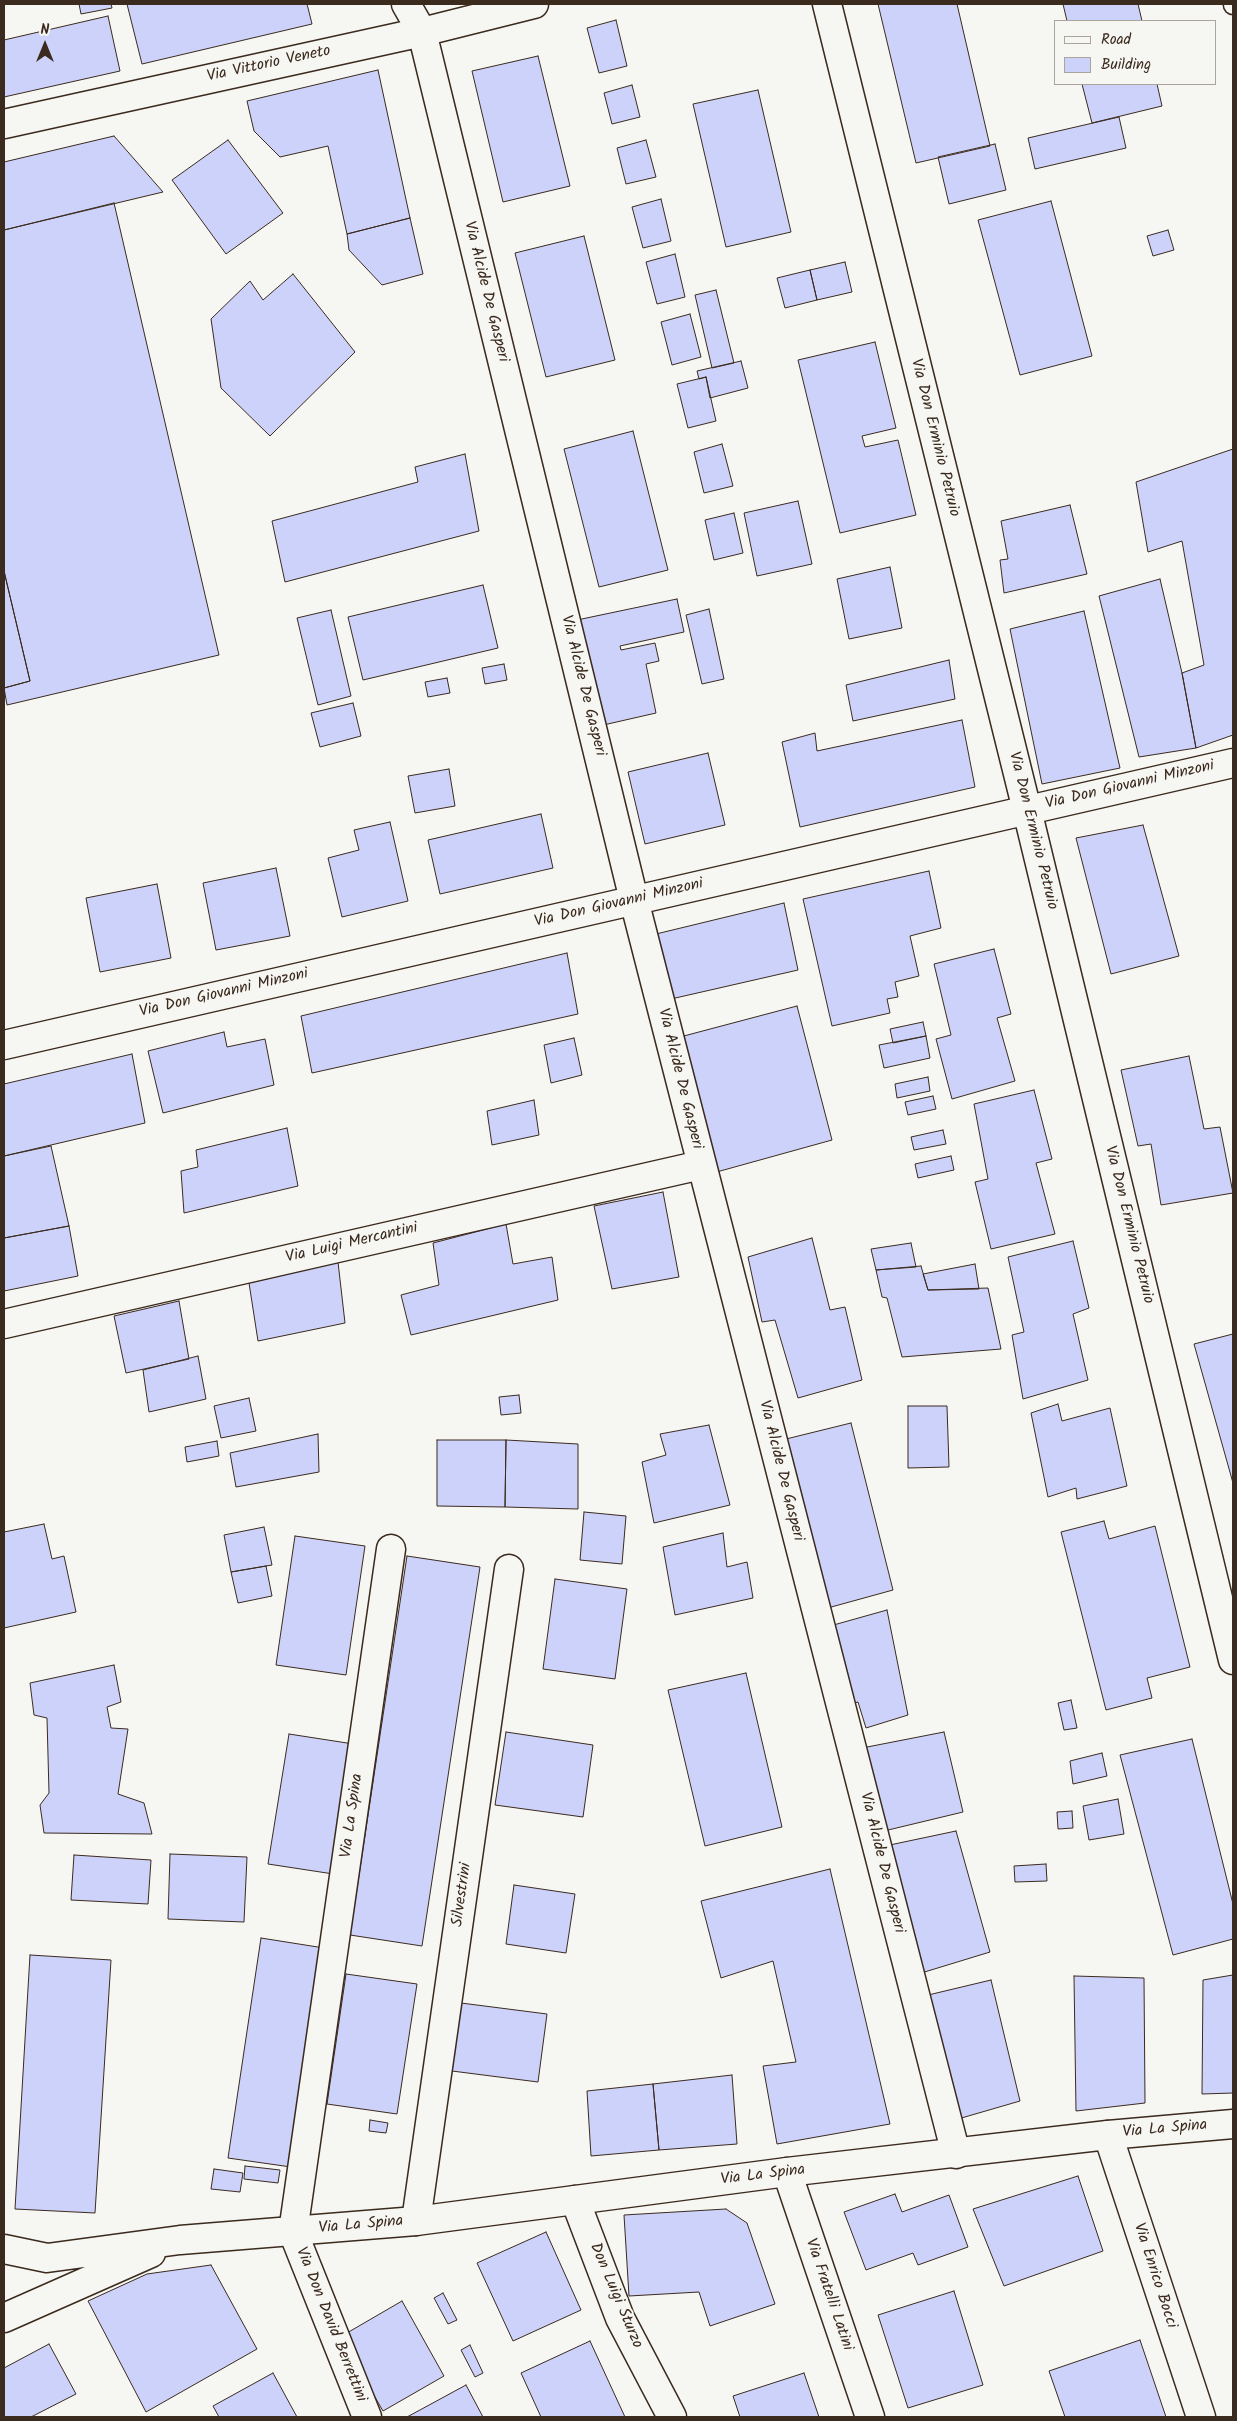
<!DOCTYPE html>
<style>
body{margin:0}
#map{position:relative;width:1237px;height:2421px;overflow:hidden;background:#f6f6f2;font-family:Kalam,sans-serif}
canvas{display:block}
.frame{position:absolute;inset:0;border:5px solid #3b2a1e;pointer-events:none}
.legend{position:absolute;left:1054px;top:20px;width:162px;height:65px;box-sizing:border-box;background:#f6f6f2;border:1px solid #aba49d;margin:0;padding:6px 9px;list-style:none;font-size:15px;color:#3b2a1e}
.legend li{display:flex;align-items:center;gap:10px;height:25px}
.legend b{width:25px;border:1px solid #aba49d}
.north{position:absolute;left:20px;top:20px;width:50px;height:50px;-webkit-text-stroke:4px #f6f6f2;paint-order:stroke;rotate:0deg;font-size:14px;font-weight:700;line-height:20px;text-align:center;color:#3b2a1e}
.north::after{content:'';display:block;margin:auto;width:18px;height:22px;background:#3b2a1e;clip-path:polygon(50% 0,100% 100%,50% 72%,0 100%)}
</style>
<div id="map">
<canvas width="1237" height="2421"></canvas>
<div class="frame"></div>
<ul class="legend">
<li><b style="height:6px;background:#f6f6f2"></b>Road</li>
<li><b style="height:14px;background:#cdd2fa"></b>Building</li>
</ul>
<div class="north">N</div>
</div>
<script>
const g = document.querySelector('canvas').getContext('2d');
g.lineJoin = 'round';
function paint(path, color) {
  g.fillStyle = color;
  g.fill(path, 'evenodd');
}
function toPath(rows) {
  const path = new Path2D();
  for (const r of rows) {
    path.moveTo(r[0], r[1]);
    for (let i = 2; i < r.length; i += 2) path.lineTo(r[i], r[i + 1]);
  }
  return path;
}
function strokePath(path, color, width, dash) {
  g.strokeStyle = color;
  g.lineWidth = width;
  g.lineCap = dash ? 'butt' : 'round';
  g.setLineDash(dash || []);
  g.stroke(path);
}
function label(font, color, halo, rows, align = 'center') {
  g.font = font + ' Kalam,sans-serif';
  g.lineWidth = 4;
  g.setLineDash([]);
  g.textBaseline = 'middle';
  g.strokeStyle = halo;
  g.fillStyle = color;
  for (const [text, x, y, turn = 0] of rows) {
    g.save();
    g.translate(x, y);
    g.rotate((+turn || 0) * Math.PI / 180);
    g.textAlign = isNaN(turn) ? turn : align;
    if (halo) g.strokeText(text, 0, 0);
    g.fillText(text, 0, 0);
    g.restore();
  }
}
const building = toPath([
 [79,4,111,4,112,8,81,14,79,4],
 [127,4,307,4,312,24,142,64,127,4],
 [878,4,957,4,990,146,916,163,878,4],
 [1063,4,1138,4,1142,21,1067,21,1063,4],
 [108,16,120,71,4,97,4,40,108,16],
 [616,20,627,66,599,73,587,28,616,20],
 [538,56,570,186,503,202,472,71,538,56],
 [378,70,410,218,347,234,328,146,280,157,254,131,247,101,378,70],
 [1082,84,1157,84,1162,106,1092,123,1082,84],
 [632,85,640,117,612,124,604,93,632,85],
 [758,90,791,232,726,247,693,104,758,90],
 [1119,117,1126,148,1035,169,1028,138,1119,117],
 [114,136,163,192,4,230,4,162,114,136],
 [228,140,283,213,226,254,172,180,228,140],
 [646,140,656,177,626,184,617,148,646,140],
 [995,144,1006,190,949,204,938,157,995,144],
 [661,199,671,241,643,248,632,207,661,199],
 [1051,201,1092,356,1020,375,978,220,1051,201],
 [114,203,219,655,7,705,4,688,30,681,4,571,4,230,114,203],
 [410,218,423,274,382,285,349,250,347,234,410,218],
 [1168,230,1174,250,1153,256,1147,236,1168,230],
 [584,236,615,360,546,377,515,253,584,236],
 [675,254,685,297,657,304,646,262,675,254],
 [845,262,852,292,817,300,810,270,845,262],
 [810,270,817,300,785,308,777,278,810,270],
 [293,274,355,352,270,436,221,388,211,319,250,281,263,300,293,274],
 [716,290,734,363,712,368,695,295,716,290],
 [690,314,701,357,672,365,661,322,690,314],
 [875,342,896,428,862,436,865,447,898,440,916,515,840,533,798,360,875,342],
 [741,361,748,388,710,398,706,377,699,379,697,371,741,361],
 [706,377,716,421,688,428,677,384,706,377],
 [633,431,668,570,599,587,564,449,633,431],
 [722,444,733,486,704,493,694,452,722,444],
 [1233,449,1233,735,1196,748,1182,673,1204,665,1182,541,1148,552,1136,482,1233,449],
 [465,454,479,531,285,582,272,521,418,482,415,467,465,454],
 [798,501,812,564,757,576,744,513,798,501],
 [1070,505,1087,574,1004,593,1000,560,1008,559,1001,521,1070,505],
 [734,513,743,553,714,560,705,520,734,513],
 [890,567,902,628,849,639,837,579,890,567],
 [4,571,30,681,4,688,4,571],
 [1160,579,1182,673,1196,748,1139,757,1099,596,1160,579],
 [483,585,498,648,363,680,348,617,483,585],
 [677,599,684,632,620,646,621,650,655,643,659,661,646,664,656,713,599,726,577,620,677,599],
 [709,609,724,679,702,684,686,615,709,609],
 [331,610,351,696,318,705,297,618,331,610],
 [1084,611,1120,768,1042,784,1010,629,1084,611],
 [949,660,955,699,853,721,846,685,949,660],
 [504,664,507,680,485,684,482,668,504,664],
 [447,678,450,693,428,697,425,682,447,678],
 [353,703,361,736,320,747,311,713,353,703],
 [962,720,975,787,800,827,782,742,815,733,817,751,962,720],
 [708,753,725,825,645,844,628,772,708,753],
 [449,769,455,806,415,813,408,776,449,769],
 [541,814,553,868,440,894,428,840,541,814],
 [390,822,408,901,342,917,328,858,359,850,354,830,390,822],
 [1143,825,1179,956,1111,974,1076,838,1143,825],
 [276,868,290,936,216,950,203,883,276,868],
 [929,871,941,928,910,936,919,976,895,982,898,997,887,999,890,1013,832,1026,803,899,929,871],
 [157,884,171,958,100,972,86,898,157,884],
 [784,903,798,970,671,999,656,934,784,903],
 [994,949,1011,1014,997,1018,1015,1081,952,1099,936,1039,951,1035,934,964,994,949],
 [567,953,578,1014,312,1073,301,1016,567,953],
 [797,1006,832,1140,713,1173,680,1037,797,1006],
 [923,1022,926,1036,893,1043,890,1029,923,1022],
 [224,1032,227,1047,265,1039,274,1085,163,1113,148,1051,224,1032],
 [926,1036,930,1058,884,1068,879,1045,926,1036],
 [574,1038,582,1075,551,1083,544,1045,574,1038],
 [132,1054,145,1123,4,1156,4,1084,132,1054],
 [1189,1056,1204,1129,1220,1127,1233,1193,1161,1205,1151,1144,1138,1146,1121,1070,1189,1056],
 [928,1077,930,1091,897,1098,895,1084,928,1077],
 [1034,1090,1052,1159,1036,1163,1055,1234,991,1249,975,1182,988,1179,974,1104,1034,1090],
 [933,1096,936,1109,908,1115,905,1102,933,1096],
 [534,1100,539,1135,492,1145,487,1111,534,1100],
 [287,1128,298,1186,184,1213,181,1171,198,1167,196,1150,287,1128],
 [943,1130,946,1144,914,1150,911,1137,943,1130],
 [51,1146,69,1226,4,1238,4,1156,51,1146],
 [951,1156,954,1170,918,1178,915,1164,951,1156],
 [663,1192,679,1277,612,1289,594,1206,663,1192],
 [506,1224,513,1264,552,1257,558,1300,411,1335,401,1295,439,1285,433,1243,506,1224],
 [69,1226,78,1276,4,1291,4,1238,69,1226],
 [812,1238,830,1310,845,1307,862,1380,798,1398,775,1320,762,1322,748,1257,812,1238],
 [1073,1241,1089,1308,1073,1314,1088,1380,1023,1399,1012,1335,1024,1332,1008,1257,1073,1241],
 [911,1243,916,1267,876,1270,871,1249,911,1243],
 [338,1262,345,1323,258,1341,249,1283,338,1262],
 [975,1264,979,1289,928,1290,923,1274,975,1264],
 [921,1266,928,1290,988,1288,1001,1349,902,1357,887,1298,882,1297,876,1270,921,1266],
 [179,1301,189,1359,126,1373,114,1316,179,1301],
 [1233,1334,1233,1483,1194,1344,1233,1334],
 [198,1356,206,1399,149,1412,143,1370,198,1356],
 [519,1395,521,1413,501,1415,499,1397,519,1395],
 [249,1398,256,1431,221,1438,214,1406,249,1398],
 [1058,1404,1062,1421,1110,1408,1127,1486,1077,1499,1076,1488,1048,1497,1031,1413,1058,1404],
 [908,1406,947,1406,949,1467,908,1468,908,1406],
 [851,1423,893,1590,824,1609,782,1440,851,1423],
 [709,1425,730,1505,654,1523,642,1462,666,1455,660,1434,709,1425],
 [318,1434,319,1472,236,1487,230,1453,318,1434],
 [437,1440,506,1440,505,1507,437,1506,437,1440],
 [506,1440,578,1444,578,1509,505,1507,506,1440],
 [217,1441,219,1456,187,1462,185,1447,217,1441],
 [584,1512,626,1516,622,1564,580,1560,584,1512],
 [1104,1521,1109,1539,1155,1526,1190,1667,1147,1678,1152,1698,1106,1710,1061,1532,1104,1521],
 [44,1524,52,1559,64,1556,76,1612,4,1628,4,1532,44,1524],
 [264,1527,272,1565,231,1572,224,1535,264,1527],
 [723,1533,727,1567,747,1562,753,1598,675,1615,663,1547,723,1533],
 [295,1536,365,1546,346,1675,276,1665,295,1536],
 [407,1556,480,1567,422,1946,350,1935,407,1556],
 [266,1566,272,1596,238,1603,231,1572,266,1566],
 [555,1579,627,1589,615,1679,543,1669,555,1579],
 [887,1610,908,1715,866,1728,858,1702,847,1705,830,1626,887,1610],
 [114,1665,121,1702,107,1707,111,1728,128,1729,118,1794,144,1803,152,1834,44,1833,40,1805,49,1793,47,1718,34,1715,30,1683,114,1665],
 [746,1673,782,1827,705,1846,668,1690,746,1673],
 [1071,1700,1077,1728,1064,1730,1058,1703,1071,1700],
 [506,1732,593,1745,583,1817,495,1805,506,1732],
 [944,1732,963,1812,884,1831,862,1748,944,1732],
 [289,1734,360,1745,340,1875,268,1864,289,1734],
 [1192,1739,1233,1904,1233,1939,1173,1955,1120,1755,1192,1739],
 [1102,1753,1107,1776,1073,1784,1070,1761,1102,1753],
 [1118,1799,1124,1834,1089,1840,1083,1806,1118,1799],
 [1072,1811,1073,1828,1058,1829,1057,1812,1072,1811],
 [956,1831,990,1952,918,1974,885,1846,956,1831],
 [170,1854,247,1857,244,1922,168,1919,170,1854],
 [74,1855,151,1860,148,1904,71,1900,74,1855],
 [1046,1864,1047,1881,1015,1882,1014,1866,1046,1864],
 [830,1869,890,2124,777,2144,763,2066,796,2062,773,1961,721,1978,701,1901,830,1869],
 [514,1885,575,1894,566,1953,506,1944,514,1885],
 [261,1938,324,1948,291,2167,228,2158,261,1938],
 [30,1955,111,1960,95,2213,15,2209,30,1955],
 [346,1974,417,1984,397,2114,327,2104,346,1974],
 [1233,1975,1233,2093,1202,2094,1203,1980,1233,1975],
 [1074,1976,1144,1978,1145,2103,1076,2111,1074,1976],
 [991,1980,1020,2101,958,2119,924,1996,991,1980],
 [461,2003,547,2014,538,2082,452,2071,461,2003],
 [732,2075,737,2144,659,2150,653,2084,732,2075],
 [653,2084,659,2150,591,2156,587,2091,653,2084],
 [370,2120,388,2123,386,2133,369,2131,370,2120],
 [245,2166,280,2170,278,2183,244,2179,245,2166],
 [214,2169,243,2173,240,2192,211,2189,214,2169],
 [1078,2176,1103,2251,1004,2286,973,2209,1078,2176],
 [895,2194,902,2212,949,2195,968,2247,918,2265,913,2253,866,2270,844,2212,895,2194],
 [726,2209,747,2223,775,2304,710,2326,699,2292,629,2296,624,2215,726,2209],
 [546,2232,581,2310,513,2341,477,2263,546,2232],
 [211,2265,257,2349,146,2412,88,2301,147,2274,211,2265],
 [954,2291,983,2385,908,2408,878,2315,954,2291],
 [443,2293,457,2320,448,2324,434,2298,443,2293],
 [402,2301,444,2376,383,2411,340,2337,402,2301],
 [1140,2340,1166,2417,1065,2417,1049,2371,1140,2340],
 [590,2341,625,2417,541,2417,521,2373,590,2341],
 [49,2344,76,2394,31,2417,4,2417,4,2368,49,2344],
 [470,2345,483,2373,475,2377,461,2350,470,2345],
 [273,2373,297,2417,219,2417,213,2406,273,2373],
 [804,2373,819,2417,740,2417,733,2396,804,2373],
 [466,2385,483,2417,407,2417,466,2385]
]);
const service = toPath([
 [1233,4,1233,5]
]);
const minor = toPath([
 [406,4,422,32,634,900,956,2154],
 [827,4,1027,810],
 [4,124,422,32,534,4],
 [4,1324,701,1165],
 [1108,2135,1201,2417],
 [787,2172,870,2417],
 [575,2200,620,2318,672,2417],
 [416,2221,509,1569],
 [367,2417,293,2232,391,1549]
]);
const tertiary = toPath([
 [1027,810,1233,1660],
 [4,1045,1233,763],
 [4,2249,47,2258,180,2240,416,2221,787,2172,1108,2135,1233,2124],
 [4,2318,151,2253]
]);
const streetNames = [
 ["Via Vittorio Veneto",269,65,-12],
 ["Via Alcide De Gasperi",485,292,76],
 ["Via Don Erminio Petruio",934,438,76],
 ["Via Alcide De Gasperi",582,686,76],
 ["Via Don Giovanni Minzoni",1130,786,-13],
 ["Via Don Erminio Petruio",1032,831,76],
 ["Via Don Giovanni Minzoni",619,904,-13],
 ["Via Don Giovanni Minzoni",224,994,-13],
 ["Via Alcide De Gasperi",679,1079,76],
 ["Via Don Erminio Petruio",1128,1225,76],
 ["Via Luigi Mercantini",352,1244,-13],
 ["Via Alcide De Gasperi",780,1471,76],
 ["Via La Spina",353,1816,-82],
 ["Via Alcide De Gasperi",881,1863,76],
 ["Silvestrini",463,1895,-82],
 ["Via La Spina",1165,2130,-5],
 ["Via La Spina",763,2176,-7],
 ["Via La Spina",361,2226,-5],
 ["Via Enrico Bocci",1154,2276,72],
 ["Via Fratelli Latini",828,2295,71],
 ["Don Luigi Sturzo",615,2296,67],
 ["Via Don David Berrettini",330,2325,68]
];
paint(building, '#cdd2fa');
strokePath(building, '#3b2a1e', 1);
strokePath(service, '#3b2a1e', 21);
strokePath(minor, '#3b2a1e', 31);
strokePath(tertiary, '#3b2a1e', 31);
strokePath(service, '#f6f6f2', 18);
strokePath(minor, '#f6f6f2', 28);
strokePath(tertiary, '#f6f6f2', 28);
label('16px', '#3b2a1e', '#f6f6f2', streetNames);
</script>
